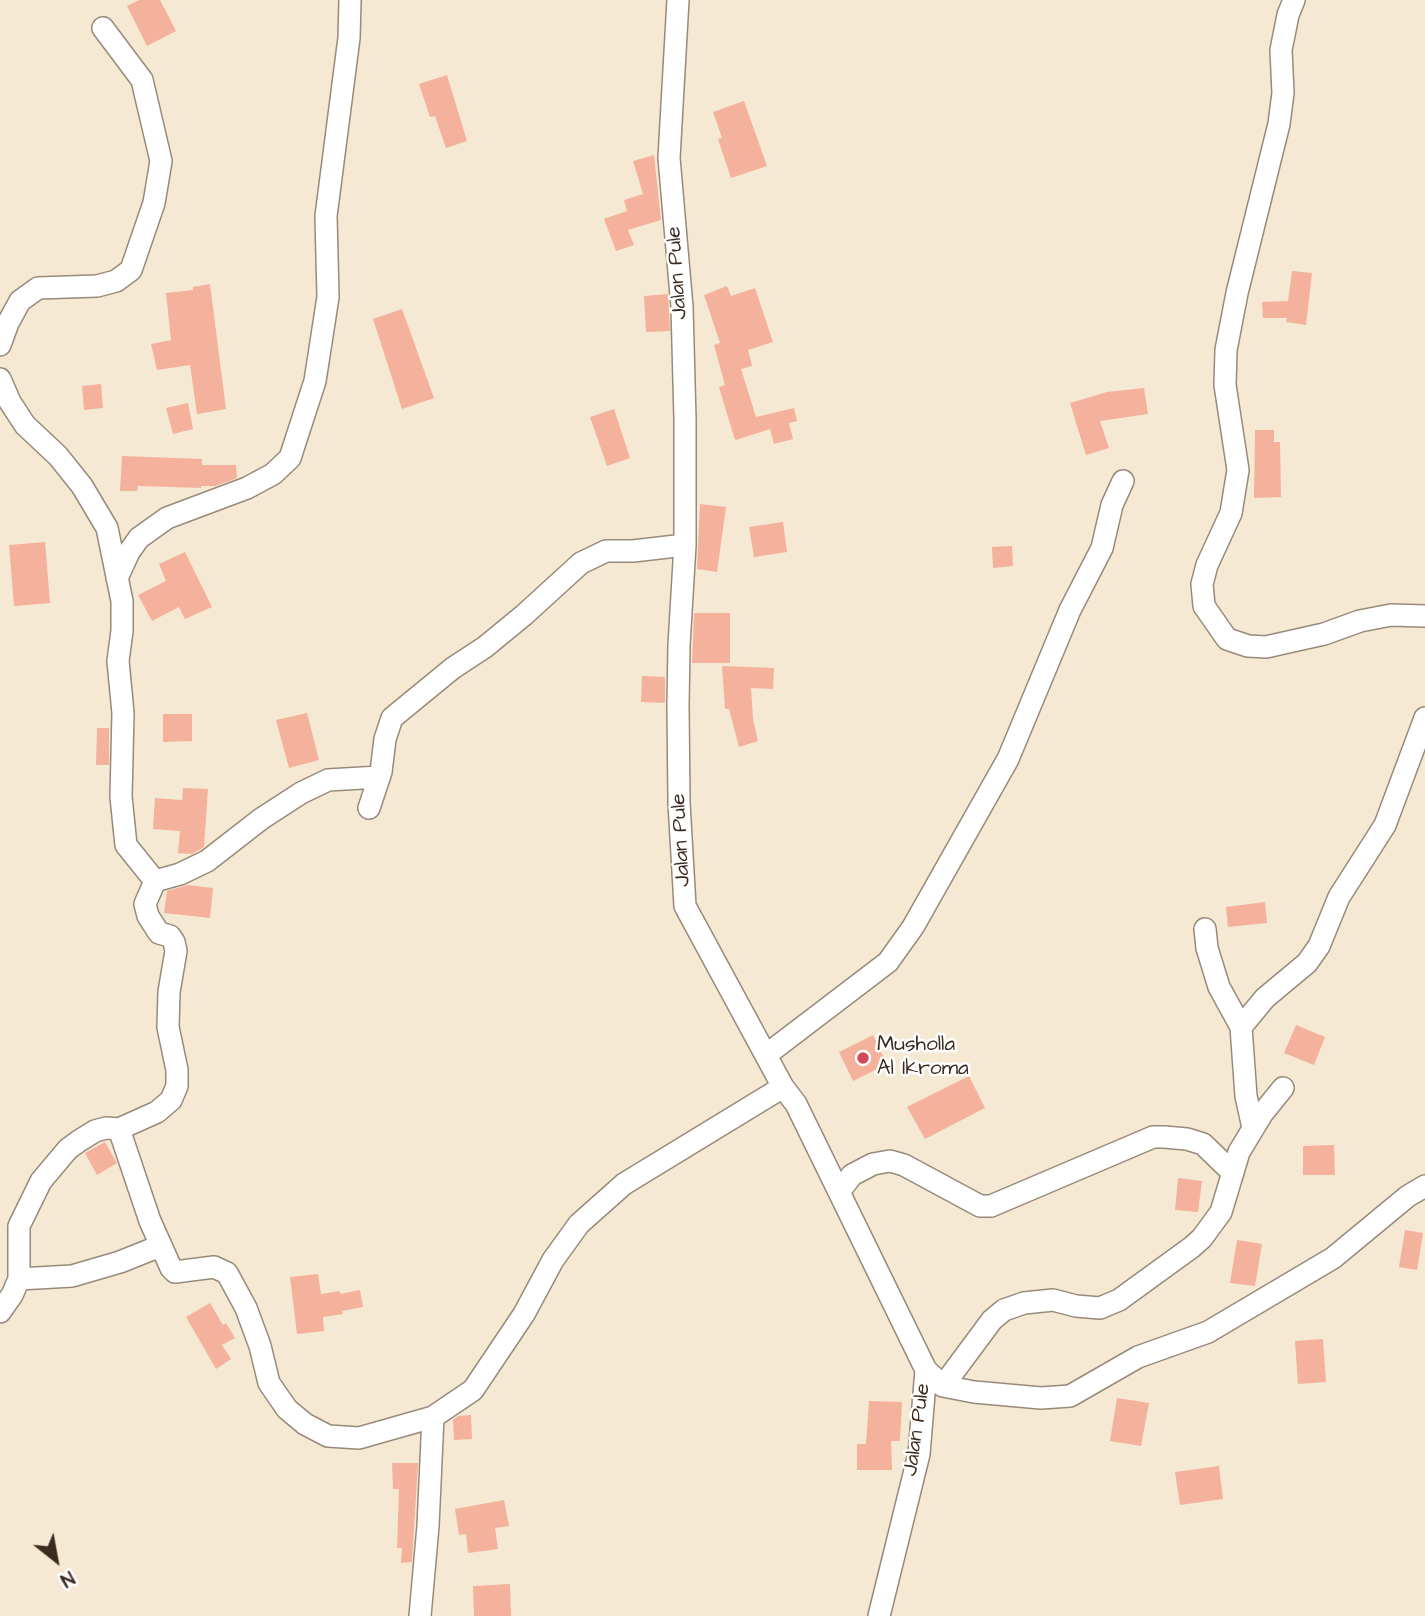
<!DOCTYPE html>
<style>
body{margin:0}
#map{position:relative;width:1425px;height:1616px;overflow:hidden;background:#f5e9d4;font-family:"Architects Daughter",sans-serif}
canvas{display:block}
.north{position:absolute;left:21px;top:1525px;width:70px;height:70px;-webkit-text-stroke:5px #fff;paint-order:stroke;rotate:149deg;font-size:19px;font-weight:700;line-height:28px;text-align:center;color:#3b2a1e}
.north::after{content:'';display:block;margin:auto;width:24px;height:32px;background:#3b2a1e;clip-path:polygon(50% 0,100% 100%,50% 72%,0 100%)}
</style>
<div id="map">
<canvas width="1425" height="1616"></canvas>
<div class="north">N</div>
</div>
<script>
const g = document.querySelector('canvas').getContext('2d');
g.lineJoin = 'round';
function paint(path, color) {
  g.fillStyle = color;
  g.fill(path, 'evenodd');
}
function toPath(rows) {
  const path = new Path2D();
  for (const r of rows) {
    path.moveTo(r[0], r[1]);
    for (let i = 2; i < r.length; i += 2) path.lineTo(r[i], r[i + 1]);
  }
  return path;
}
function strokePath(path, color, width, dash) {
  g.strokeStyle = color;
  g.lineWidth = width;
  g.lineCap = dash ? 'butt' : 'round';
  g.setLineDash(dash || []);
  g.stroke(path);
}
function label(font, color, halo, rows, align = 'center') {
  g.font = font + ' "Architects Daughter",sans-serif';
  g.lineWidth = 5;
  g.setLineDash([]);
  g.textBaseline = 'middle';
  g.strokeStyle = halo;
  g.fillStyle = color;
  for (const [text, x, y, turn = 0] of rows) {
    g.save();
    g.translate(x, y);
    g.rotate((+turn || 0) * Math.PI / 180);
    g.textAlign = isNaN(turn) ? turn : align;
    if (halo) g.strokeText(text, 0, 0);
    g.fillText(text, 0, 0);
    g.restore();
  }
}
const building = toPath([
 [139,0,160,0,176,31,147,46,127,6],
 [447,75,467,141,446,148,435,116,430,117,419,84],
 [744,101,767,166,731,178,718,139,722,138,713,112],
 [654,155,661,220,628,230,634,245,616,251,604,219,627,211,624,200,643,194,633,161],
 [1292,271,1312,273,1306,325,1286,322,1287,318,1263,318,1262,302,1288,301],
 [210,284,226,409,197,414,190,365,157,370,151,344,171,340,166,293,193,290,193,287],
 [727,286,731,296,755,288,773,342,748,350,752,366,741,369,756,417,794,408,797,421,789,423,793,439,774,444,770,429,736,440,734,437,719,387,725,385,714,345,720,343,704,295],
 [668,294,670,331,646,332,644,296],
 [402,309,434,398,402,409,373,319],
 [101,384,103,408,84,410,82,386],
 [1144,388,1148,414,1100,421,1109,448,1086,455,1070,403,1107,392],
 [188,403,193,429,173,434,166,408],
 [614,409,630,458,607,466,590,417],
 [1255,430,1274,430,1274,442,1280,442,1281,497,1254,498],
 [122,456,202,459,202,465,236,465,237,478,216,486,201,486,201,488,138,486,137,491,120,491],
 [700,504,726,507,717,572,697,569],
 [783,522,787,552,754,557,749,527],
 [45,542,50,603,14,606,9,545],
 [1012,546,1013,566,993,568,992,547],
 [185,552,212,607,185,619,179,607,152,621,138,595,166,581,159,564],
 [694,613,730,613,730,663,692,663],
 [722,666,774,668,773,689,751,688,753,719,758,741,739,747,729,709,725,709],
 [642,676,665,677,665,703,641,702],
 [307,713,319,760,289,768,276,720],
 [163,714,192,714,192,741,163,742],
 [97,728,109,728,109,765,96,765],
 [183,788,208,789,204,847,192,854,178,853,180,831,153,829,155,798,182,800],
 [188,885,213,888,210,918,164,913,167,891],
 [1265,902,1267,923,1228,927,1226,907],
 [1296,1025,1325,1037,1314,1065,1284,1053],
 [873,1035,887,1064,853,1081,839,1052],
 [969,1076,985,1108,925,1139,907,1107],
 [105,1142,117,1163,97,1175,85,1153],
 [1334,1145,1335,1175,1303,1175,1303,1146],
 [1178,1178,1202,1181,1198,1212,1175,1210],
 [1405,1230,1423,1233,1417,1270,1399,1267],
 [1237,1240,1262,1244,1255,1286,1230,1283],
 [318,1274,321,1294,340,1291,340,1294,360,1290,363,1307,342,1311,343,1314,323,1317,324,1331,297,1334,290,1277],
 [210,1303,223,1325,226,1323,235,1338,222,1345,231,1359,216,1369,186,1317],
 [1323,1339,1326,1382,1298,1384,1295,1341],
 [1117,1398,1149,1403,1141,1446,1110,1441],
 [869,1401,902,1402,900,1441,891,1441,892,1470,857,1470,857,1444,866,1444],
 [471,1415,472,1439,454,1440,453,1420,458,1416],
 [392,1463,418,1463,412,1562,401,1563,402,1548,397,1548,399,1489,393,1489],
 [1219,1466,1223,1499,1180,1505,1175,1472],
 [504,1500,509,1526,495,1528,498,1549,468,1553,466,1534,459,1535,455,1509],
 [510,1584,511,1616,474,1616,473,1586]
]);
const street = toPath([
 [678,0,669,158,682,307,685,419,685,545,679,645,678,705,679,803,685,906,783,1087,796,1104,926,1370,919,1454,879,1616],
 [1294,0,1288,15,1281,50,1283,93,1279,124,1237,293,1226,350,1225,385,1238,470,1231,513,1207,565,1202,584,1204,606,1227,639,1248,646,1266,647,1324,634,1360,621,1391,615,1425,616],
 [0,345,8,323,20,301,38,288,97,286,116,281,131,270,154,203,161,161,142,80,103,28],
 [0,379,10,402,25,425,58,456,82,486,107,528,122,601,122,631,118,661,123,713,121,797,126,845,155,881],
 [117,578,129,552,139,538,167,518,247,488,273,474,290,458,315,381,328,297,326,216,349,38,350,0],
 [379,777,328,780,301,793,261,819,207,861,180,874,155,881,145,904,148,916,159,933,170,936,174,942,176,951,169,992,168,1027,177,1070,177,1086,171,1100,157,1112,119,1129,150,1221,171,1268,175,1272,214,1267,227,1273,246,1308,260,1346,269,1383,287,1409,305,1424,328,1436,359,1438,433,1417],
 [369,808,381,772,385,739,392,718,453,668,485,647,524,615,581,563,606,551,633,551,685,545],
 [1205,929,1207,948,1219,987,1241,1027,1246,1096,1253,1128],
 [1241,1027,1265,998,1307,963,1319,946,1339,897,1385,825,1425,718],
 [766,1055,888,962,913,927,1008,759,1070,610,1102,548,1112,505,1123,481],
 [839,1192,852,1175,873,1164,890,1161,904,1165,980,1206,991,1206,1153,1137,1164,1137,1187,1139,1203,1144,1233,1173],
 [19,1279,72,1276,120,1262,160,1246],
 [0,1312,12,1295,19,1279,19,1226,41,1181,68,1149,79,1141,95,1131,106,1128,119,1129],
 [926,1370,943,1386,974,1392,1041,1398,1070,1396,1138,1357,1208,1332,1333,1258,1408,1196,1425,1186],
 [943,1386,992,1320,1004,1310,1024,1303,1053,1300,1076,1306,1100,1308,1119,1300,1192,1247,1202,1238,1221,1212,1239,1152,1262,1114,1283,1088],
 [420,1616,428,1526,433,1417,473,1390,524,1314,553,1260,579,1224,624,1184,783,1087]
]);
const markers = [
 [863,1058,7,"#d1495b"]
];
const streetNames = [
 ["Jalan Pule",678,273,-94],
 ["Jalan Pule",682,840,-93],
 ["Jalan Pule",918,1430,-82]
];
const poiNames = [
 ["Musholla",877,1046],
 ["Al Ikroma",877,1070]
];
paint(building, '#f4b19c');
strokePath(street, '#988a79', 24);
strokePath(street, '#fff', 21);
for (const [x, y, r, color] of markers) {
  const dot = new Path2D();
  dot.arc(x, y, r, 0, 2 * Math.PI);
  g.fillStyle = color;
  g.fill(dot);
  strokePath(dot, '#fff', 2.5);
}
label('21px', '#3b2a1e', '#fff', streetNames);
label('21px', '#3b2a1e', '#fff', poiNames, 'left');
</script>
